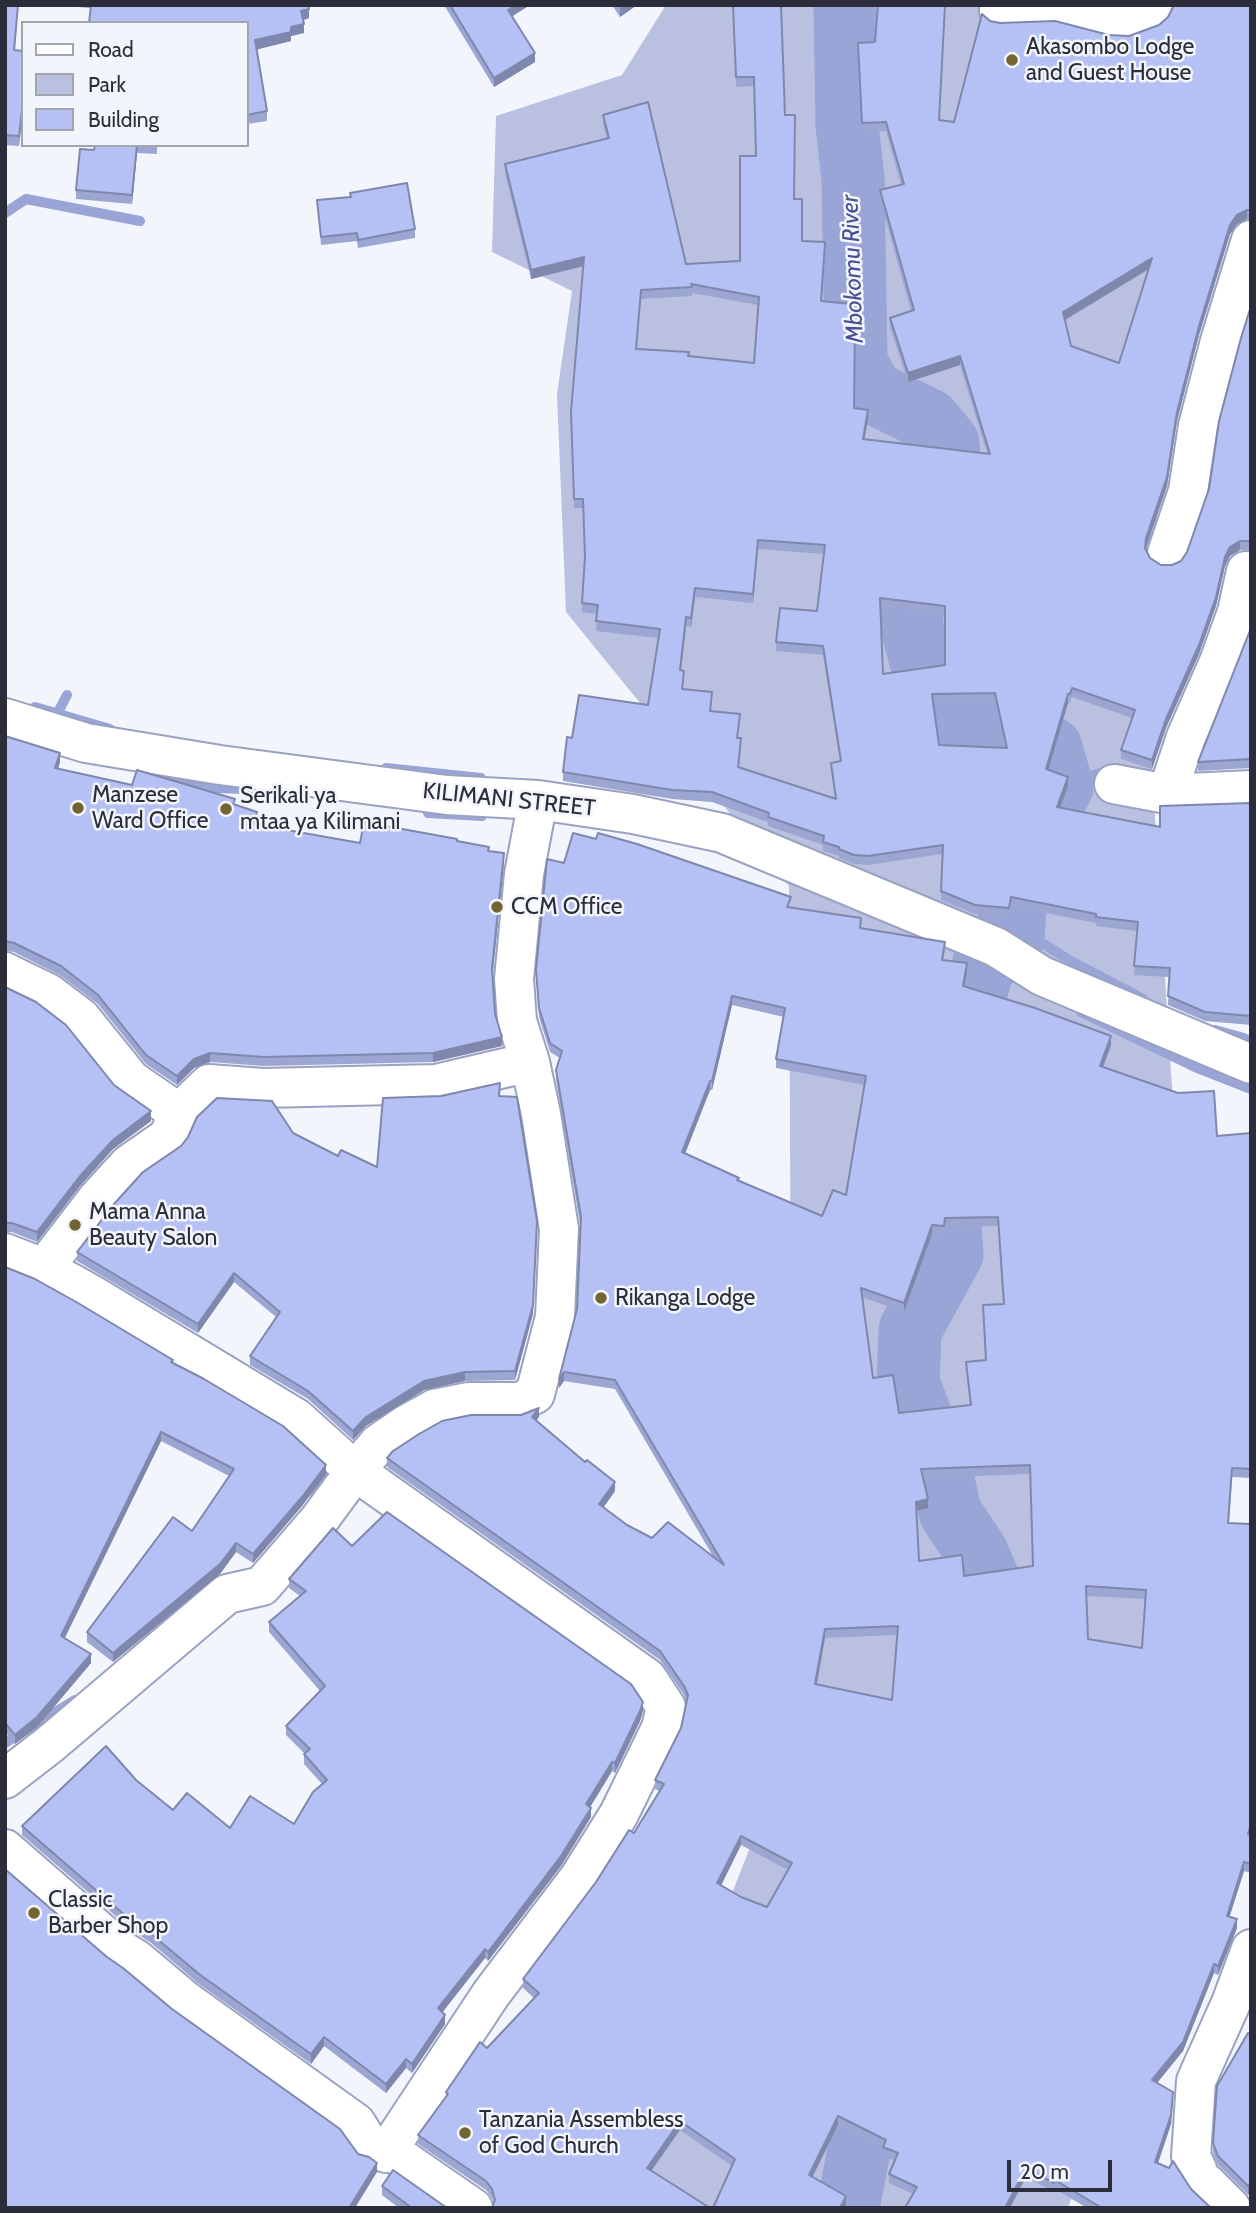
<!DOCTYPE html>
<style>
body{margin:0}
#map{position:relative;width:1256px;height:2213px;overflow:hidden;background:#f3f5fc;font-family:Cabin,sans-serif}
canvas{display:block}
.frame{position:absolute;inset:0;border:7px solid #2b2e3a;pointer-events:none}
.legend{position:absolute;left:21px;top:21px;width:228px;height:126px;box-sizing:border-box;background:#f3f5fc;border:2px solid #a3a5ae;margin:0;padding:9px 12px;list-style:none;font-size:21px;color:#2b2e3a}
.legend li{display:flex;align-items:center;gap:14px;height:35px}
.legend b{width:35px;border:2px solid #a3a5ae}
.scale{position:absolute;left:1007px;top:2160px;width:105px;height:32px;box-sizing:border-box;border:4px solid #2b2e3a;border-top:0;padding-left:9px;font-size:21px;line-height:24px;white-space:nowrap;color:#2b2e3a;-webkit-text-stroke:5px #f3f5fc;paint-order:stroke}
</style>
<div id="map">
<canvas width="1256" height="2213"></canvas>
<div class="frame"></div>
<ul class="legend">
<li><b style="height:9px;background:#fff"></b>Road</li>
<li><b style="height:19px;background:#b9c0e0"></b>Park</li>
<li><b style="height:19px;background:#b5c1f5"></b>Building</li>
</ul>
<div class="scale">20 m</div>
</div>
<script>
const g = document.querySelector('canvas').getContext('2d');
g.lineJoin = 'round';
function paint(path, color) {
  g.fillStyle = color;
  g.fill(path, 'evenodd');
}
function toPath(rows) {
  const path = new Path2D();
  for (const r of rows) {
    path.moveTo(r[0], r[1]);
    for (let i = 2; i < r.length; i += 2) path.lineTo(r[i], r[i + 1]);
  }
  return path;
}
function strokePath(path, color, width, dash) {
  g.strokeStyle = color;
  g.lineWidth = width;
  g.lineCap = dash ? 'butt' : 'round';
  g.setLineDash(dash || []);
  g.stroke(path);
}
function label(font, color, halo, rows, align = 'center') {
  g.font = font + ' Cabin,sans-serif';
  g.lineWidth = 5;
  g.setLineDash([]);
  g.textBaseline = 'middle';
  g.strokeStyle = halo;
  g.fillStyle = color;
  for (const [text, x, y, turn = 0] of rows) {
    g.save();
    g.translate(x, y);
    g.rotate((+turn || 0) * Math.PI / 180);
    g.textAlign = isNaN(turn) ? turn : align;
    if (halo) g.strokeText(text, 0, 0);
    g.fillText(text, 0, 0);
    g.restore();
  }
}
const green = toPath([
 [666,5,1155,5,1170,300,1147,691,1178,1183,1138,1996,1068,2208,607,2208,753,1840,791,1365,789,886,566,612,557,394,572,291,492,252,496,116,622,75]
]);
const stream = toPath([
 [5,213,26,199,140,221],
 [35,707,110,729],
 [55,718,67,695],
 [386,768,481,778],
 [166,774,216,788,271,790],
 [1062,787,1078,779,1101,773,1111,775],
 [428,813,482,816],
 [1009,922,1069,960,1143,999],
 [1081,1012,1195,1067,1251,1089],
 [1215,1030,1244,1038,1251,1044],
 [314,1502,324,1468],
 [5,1743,75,1700]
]);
const river = toPath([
 [845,5,847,125,853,179,856,362,872,392,929,420,948,443,949,468,920,557,911,623,925,677,946,713,997,736,1051,748,1062,787,1018,862,1013,938,1009,922,995,957,984,962,971,1012,962,1086,946,1169,952,1254,910,1330,908,1383,940,1466,950,1512,977,1553,990,1583,1005,1650,1002,1656],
 [848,2208,872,2081,887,2056]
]);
const minor = toPath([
 [999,10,1038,7,1058,8,1114,23,1129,23,1150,14,1156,5],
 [1167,553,1188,491,1198,426,1220,341,1251,240],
 [5,718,86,743,220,765,447,795,538,800,633,814,722,833,996,947,1042,976,1251,1064],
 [1114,784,1167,794,1251,790],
 [1167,794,1186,737,1219,662,1237,612,1246,571],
 [5,972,48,993,81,1018,131,1080,179,1113],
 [5,1253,44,1268,89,1293,296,1418,355,1471,647,1678,666,1707,661,1728,619,1814,579,1878,491,1994,386,2153],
 [44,1268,97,1199,129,1164,168,1137,179,1113,209,1084,263,1088,436,1084,530,1062],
 [5,1779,49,1745,227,1594,262,1586,319,1520,355,1471,378,1444,407,1424,434,1409,469,1402,520,1402,535,1394,555,1317,559,1229,541,1114,530,1062,517,1021,514,979,524,874,538,800],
 [5,1849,121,1950,136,1959,186,2001,356,2123,369,2144],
 [402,2159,473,2208],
 [1197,2169,1191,2157,1196,2081,1231,2003,1251,1949],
 [1206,2183,1231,2208]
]);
const wall = toPath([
 [5,5,18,5,15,50,23,51,19,146,5,145],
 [57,5,308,5,309,18,303,20,304,33,291,36,291,41,257,49,267,111,267,121,247,124,247,23],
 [444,5,530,5,512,16,535,62,494,87],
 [612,5,637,5,620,17],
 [733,5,785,115,794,199,802,241,825,251,822,301,851,320,854,408,868,419,864,439,987,453,960,365,908,382,890,327,890,318,911,311,880,199,880,190,901,185,886,131,862,132,858,52,940,120,954,122,990,21,1109,35,1129,36,1159,25,1168,17,1251,5,1251,219,1247,219,1237,224,1230,234,1199,335,1177,421,1167,486,1146,549,1150,558,1161,565,1172,565,1181,561,1187,552,1209,489,1251,306,1251,550,1240,550,1230,556,1225,566,1216,606,1199,654,1166,728,1152,769,1121,759,1121,750,1132,718,1072,697,1070,703,1068,703,1048,770,1068,786,1060,808,1160,826,1251,803,1251,1025,1205,1021,1168,1005,1169,977,1134,975,1137,931,1096,926,1096,923,1011,906,1009,917,975,914,941,900,942,854,868,865,854,864,839,858,839,856,823,851,823,845,768,826,768,822,712,802,672,799,563,781,563,772,572,738,648,705,658,638,596,631,597,614,582,612,585,559,583,508,574,508,571,412,583,266,531,279,505,173,505,164,607,139,603,124,603,115,686,264,740,261,756,156,754,86,736,87],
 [1149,269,1119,363,1071,346,1065,320],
 [692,293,758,305,754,363,689,356,637,349,641,299,692,296],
 [758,549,824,554,817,611,776,642,776,651,823,655,840,761,831,763,835,798,739,767,741,747,738,738,740,723,711,711,712,701,683,689,684,680,681,670,686,626,691,627,695,597,753,603],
 [880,607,945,615,945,665,883,674],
 [995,702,1005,748,939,745,933,703],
 [95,145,157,145,157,154,137,153,132,204,76,199,76,190,94,150],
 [317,200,415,229,415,238,358,248,357,241,321,245],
 [1251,628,1251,768,1198,771,1198,762],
 [5,736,60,762,58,769,132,785,235,805,257,822,256,825,360,843,457,841,489,851,504,862,493,974,495,1014,502,1046,433,1062,264,1066,210,1062,194,1068,177,1085,146,1064,98,1004,61,976,14,952,5,951],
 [564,863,791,906,790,908,945,951,943,960,967,972,965,986,1111,1045,1103,1067,1217,1136,1251,1133,1251,1478,1232,1477,1229,1523,1251,1835,1251,1873,1244,1871,1229,1917,1237,1928,1218,1975,1214,1973,1183,2051,1157,2083,1173,2101,1171,2124,1158,2164,1191,2189,1211,2208,1087,2208,1055,2189,1054,2192,1026,2177,913,2194,889,2183,889,2174,895,2161,883,2156,883,2148,838,2125,812,2177,846,2205,732,2166,680,2130,494,2204,492,2198,486,2190,418,2144,418,2135,446,2096,446,2092,534,1998,523,1988,523,1979,634,1833,660,1791,655,1789,655,1780,681,1728,686,1701,684,1695,660,1660,387,1467,387,1458,539,1417,536,1421,615,1491,604,1507,627,1525,652,1538,714,1558,615,1389,564,1381,559,1388,577,1309,580,1224,556,1079,556,1070,560,1058,550,1052,539,1017,536,970],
 [732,1005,784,1017,776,1059,776,1068,865,1085,846,1195,822,1216,739,1181,685,1154,710,1090,712,1090],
 [998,1226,1003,1304,986,1360,966,1362,970,1405,899,1413,873,1378,862,1297,904,1312,932,1234,944,1235,945,1227],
 [1030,1474,1033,1566,964,1576,919,1561,916,1511,928,1508,923,1478],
 [1087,1596,1145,1599,1142,1648,1088,1639],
 [897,1635,892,1700,817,1684,825,1638],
 [741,1845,788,1870,767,1907,741,1897,721,1886],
 [5,987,114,1085,151,1121,113,1149,80,1186,37,1242,12,1232,5,1232],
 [500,1096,533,1314,515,1380,465,1381,424,1390,366,1426,353,1440,308,1399,250,1365,250,1356,276,1317,234,1282,198,1333,77,1261,77,1252,293,1133,338,1156,377,1167],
 [5,1267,173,1363,326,1474,302,1506,253,1563,236,1552,220,1574,113,1662,87,1642,87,1632,192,1531,229,1476,161,1441,65,1638,91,1663,37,1727,15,1744,7,1734],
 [352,1546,643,1711,640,1721,615,1773,612,1771,590,1807,591,1817,561,1866,488,1961,485,1958,442,2012,445,2024,412,2073,406,2068,386,2093,324,2046,311,2064,199,1984,150,1942,134,1932,22,1835,22,1826,136,1780,173,1810,230,1828,294,1824,322,1784,304,1764,304,1754,305,1754,286,1735,286,1726,320,1691,269,1632,269,1622,300,1596,289,1588,289,1579],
 [1251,2035,1248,2195,1218,2165,1213,2153,1213,2143],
 [382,2186,447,2208,399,2208,382,2195]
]);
const shadedWall = toPath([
 [516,5,530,5,508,19,508,10],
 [624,5,637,5,620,17,620,8],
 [309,9,309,18,301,21,301,11],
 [304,24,304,33,291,36,291,41,255,50,255,40,291,27],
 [535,53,535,62,494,87,494,78],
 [23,102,23,111,19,146,19,136],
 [137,145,137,153,132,204,132,195],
 [1247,210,1247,219,1237,224,1230,234,1199,335,1177,421,1167,486,1146,547,1145,557,1146,538,1199,326,1230,225,1237,215],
 [584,257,584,266,531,279,531,270],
 [1152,258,1152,267,1063,321,1063,312],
 [960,356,960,365,908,382,908,373],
 [868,410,868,419,863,448,863,439],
 [758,540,758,549,753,603,753,594],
 [1240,541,1240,550,1230,556,1225,566,1216,606,1199,654,1166,728,1152,769,1152,760,1166,719,1225,557,1230,547],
 [695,588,695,597,691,627,691,618],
 [686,617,686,626,680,679,680,670],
 [1068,694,1068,703,1046,778,1046,769],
 [60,753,60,762,55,778,55,768],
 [1068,777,1068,786,1057,816,1057,807],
 [257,812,257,822,253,833,253,824],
 [504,853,504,862,492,977,492,968],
 [967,963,967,972,963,995,963,986],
 [732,996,732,1005,712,1090,712,1081],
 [1111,1036,1111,1045,1100,1075,1100,1066],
 [502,1037,502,1046,433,1062,433,1053],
 [210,1053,210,1062,194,1068,177,1085,177,1076,194,1059],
 [710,1081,710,1090,682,1161,682,1152],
 [151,1111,151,1121,113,1149,80,1186,37,1242,37,1232,80,1176,113,1140],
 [932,1225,932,1234,904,1312,904,1303],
 [537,1230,533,1314,515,1380,515,1371],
 [234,1273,234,1282,198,1333,198,1324],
 [465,1372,465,1381,424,1390,366,1426,353,1440,353,1431,366,1417,424,1381],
 [564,1372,564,1381,559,1388,559,1379],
 [539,1408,539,1417,532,1426,532,1417],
 [161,1432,161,1441,61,1645,61,1636],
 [326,1465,326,1474,302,1506,253,1563,253,1554],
 [615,1482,615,1491,599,1513,599,1504],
 [928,1499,928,1508,916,1511,916,1502],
 [236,1543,236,1552,220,1574,113,1662,113,1653],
 [825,1629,825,1638,815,1693,815,1684],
 [91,1654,91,1663,37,1727,15,1744,15,1735],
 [643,1702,643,1711,640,1721,615,1773,615,1763],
 [612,1762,612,1771,586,1814,586,1804],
 [591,1808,591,1817,561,1866,488,1961,488,1952],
 [741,1836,741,1845,717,1893,717,1883],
 [1244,1862,1244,1871,1227,1925,1227,1916],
 [1237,1919,1237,1928,1218,1975,1218,1966],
 [485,1949,485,1958,438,2018,438,2008],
 [1214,1964,1214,1973,1183,2051,1152,2089,1152,2080],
 [445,2015,445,2024,412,2073,412,2064],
 [324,2037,324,2046,311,2064,311,2054],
 [406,2059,406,2068,386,2093,386,2084],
 [1173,2092,1171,2124,1155,2171,1155,2162],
 [838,2116,838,2125,809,2184,809,2175],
 [680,2121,680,2130,647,2177,647,2168],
 [377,2163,377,2172,355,2208,349,2208],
 [1026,2168,1026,2177,1010,2208,1005,2208],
 [1251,2183,1251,2192,1248,2195,1248,2186],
 [846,2196,846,2205,845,2208,840,2208]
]);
const building = toPath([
 [5,5,18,5,14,50,23,51,23,102,19,136,5,135,5,5],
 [91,5,308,5,309,9,301,11,304,24,291,27,291,32,255,40,267,111,247,115,247,23,89,23,91,5],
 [450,5,516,5,508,10,535,53,494,78,450,5],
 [733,5,781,5,785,115,795,115,794,199,802,199,802,241,825,242,821,301,851,304,850,320,855,320,854,408,868,410,863,439,990,454,960,356,908,373,890,318,914,310,880,190,904,184,886,122,862,123,858,43,875,42,878,5,945,5,939,120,954,122,982,14,990,21,1000,23,1055,21,1109,35,1129,36,1159,25,1168,17,1174,5,1251,5,1251,210,1247,210,1237,215,1230,225,1199,326,1177,412,1167,477,1146,538,1145,548,1150,558,1161,565,1172,565,1181,561,1187,552,1209,489,1219,421,1241,338,1251,306,1251,541,1240,541,1230,547,1225,557,1216,597,1199,645,1166,719,1152,760,1121,750,1135,710,1072,688,1070,694,1068,694,1046,769,1068,777,1057,807,1160,827,1160,806,1251,803,1251,1016,1205,1012,1168,996,1170,968,1134,966,1138,922,1096,917,1096,914,1011,897,1009,908,975,905,941,891,943,845,868,856,854,855,839,849,839,847,823,842,824,836,768,817,769,813,712,792,672,790,563,772,567,737,572,738,579,695,648,705,660,629,596,621,598,605,582,603,585,557,583,499,574,499,571,412,584,257,531,270,505,164,609,138,603,115,648,102,686,264,740,261,740,156,756,156,754,77,736,77,733,5],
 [1152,258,1119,363,1071,346,1063,312,1152,258],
 [691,284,759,297,754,363,688,356,689,352,636,349,641,290,692,287,691,284],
 [758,540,825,545,817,611,780,608,776,642,823,646,841,761,831,763,836,799,738,767,741,738,737,738,740,714,710,711,712,692,682,689,684,671,680,670,686,617,691,618,695,588,753,594,758,540],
 [880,598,945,606,945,665,883,674,880,598],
 [995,693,1007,748,939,745,932,694,995,693],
 [95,145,137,145,132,195,76,190,80,149,94,150,95,145],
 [407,183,415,229,358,240,357,233,321,237,317,200,351,197,350,193,407,183],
 [1251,628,1251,759,1198,762,1251,628],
 [5,736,60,753,55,768,132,785,137,770,235,799,233,804,257,812,253,824,360,843,364,822,457,839,457,841,489,847,488,851,504,853,492,968,495,1014,502,1037,433,1053,264,1057,210,1053,194,1059,177,1076,146,1055,98,995,61,966,14,943,5,941,5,736],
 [573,833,596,839,598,833,637,844,791,897,787,907,861,918,860,928,945,942,942,960,967,963,963,986,1035,1008,1111,1036,1100,1066,1178,1093,1214,1091,1217,1136,1251,1133,1251,1469,1232,1468,1228,1523,1251,1524,1251,1824,1248,1834,1251,1835,1251,1864,1244,1862,1227,1916,1237,1919,1218,1966,1214,1964,1183,2042,1152,2080,1173,2092,1171,2115,1155,2162,1169,2168,1173,2161,1191,2189,1211,2208,1102,2208,1055,2180,1054,2183,1026,2168,1005,2208,905,2208,917,2187,889,2174,898,2153,883,2147,886,2140,838,2116,809,2175,846,2196,840,2208,713,2208,735,2159,680,2121,647,2168,710,2208,492,2208,495,2200,492,2189,486,2181,418,2135,448,2094,446,2092,480,2042,487,2048,539,1993,523,1979,596,1882,629,1830,634,1833,664,1784,655,1780,681,1728,688,1695,684,1686,660,1651,387,1458,393,1451,419,1434,442,1421,471,1415,521,1415,539,1408,532,1417,585,1462,587,1460,615,1482,599,1504,627,1525,652,1538,668,1522,724,1565,615,1380,564,1372,559,1379,577,1309,581,1217,556,1070,562,1051,550,1043,539,1008,536,970,547,859,564,863,573,833],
 [732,996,785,1008,776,1059,866,1076,846,1195,833,1190,822,1216,737,1180,739,1178,682,1152,710,1081,712,1081,732,996],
 [998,1217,1004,1304,983,1305,986,1360,966,1362,971,1405,899,1413,893,1375,873,1378,861,1288,904,1303,932,1225,944,1226,945,1218,998,1217],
 [1030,1465,1033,1566,964,1576,962,1555,919,1561,916,1502,928,1499,921,1469,1030,1465],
 [1086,1586,1146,1590,1142,1648,1088,1639,1086,1586],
 [898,1626,892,1700,815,1684,825,1629,898,1626],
 [741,1836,792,1863,767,1907,741,1897,717,1883,741,1836],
 [5,987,36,1002,66,1025,114,1085,151,1111,113,1140,80,1176,37,1232,12,1223,5,1223,5,987],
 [500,1083,499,1096,517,1097,537,1221,533,1305,515,1371,465,1372,424,1381,366,1417,353,1431,308,1391,250,1356,280,1312,234,1273,198,1324,77,1252,114,1204,143,1172,181,1146,188,1137,197,1117,217,1098,272,1101,293,1133,338,1156,341,1150,377,1167,383,1098,441,1096,500,1083],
 [5,1267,35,1279,78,1303,173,1360,171,1362,204,1379,283,1426,326,1465,302,1497,253,1554,236,1543,220,1564,113,1653,87,1632,173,1517,192,1531,234,1469,161,1432,61,1636,91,1654,37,1717,15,1735,7,1725,5,1726,5,1267],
 [387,1512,631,1684,643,1702,640,1711,615,1763,612,1762,586,1804,591,1808,561,1856,488,1952,485,1949,438,2008,445,2015,412,2064,406,2059,386,2084,324,2037,311,2054,199,1974,150,1933,134,1923,22,1826,106,1746,136,1780,173,1810,187,1793,230,1828,250,1796,294,1824,313,1792,327,1780,304,1754,310,1749,286,1726,325,1686,269,1622,306,1591,289,1579,333,1528,352,1546,387,1512],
 [6,1870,107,1957,123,1968,172,2009,340,2129,358,2154,369,2157,377,2163,349,2208,5,2208,6,1870],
 [1248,2033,1251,2035,1251,2183,1248,2186,1218,2156,1213,2143,1217,2086,1248,2033],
 [393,2170,447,2208,412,2208,382,2186,393,2170]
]);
const markers = [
 [1012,60,7,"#726532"],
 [78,808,7,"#726532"],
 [226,809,7,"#726532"],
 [497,907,7,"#726532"],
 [75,1225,7,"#726532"],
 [601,1298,7,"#726532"],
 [34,1913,7,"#726532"],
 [465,2133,7,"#726532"]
];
const poiNames = [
 ["Akasombo Lodge",1026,47],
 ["and Guest House",1026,73],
 ["Manzese",92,795],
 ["Ward Office",92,821],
 ["Serikali ya",240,796],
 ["mtaa ya Kilimani",240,822],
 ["CCM Office",511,907],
 ["Mama Anna",89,1212],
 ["Beauty Salon",89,1238],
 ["Rikanga Lodge",615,1298],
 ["Classic",48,1900],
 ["Barber Shop",48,1926],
 ["Tanzania Assembless",479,2120],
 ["of God Church",479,2146]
];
const streetNames = [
 ["KILIMANI STREET",509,800,6]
];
const waterNames = [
 ["Mbokomu River",853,269,-92]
];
paint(green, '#b9c0e0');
strokePath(stream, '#99a4d7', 10);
strokePath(river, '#99a4d7', 63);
strokePath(minor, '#9aa2c1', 42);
strokePath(minor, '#fff', 38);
paint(wall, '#9ca6d3');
paint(shadedWall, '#7f87ac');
paint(building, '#b5c1f5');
strokePath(building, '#7f87ac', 2);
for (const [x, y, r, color] of markers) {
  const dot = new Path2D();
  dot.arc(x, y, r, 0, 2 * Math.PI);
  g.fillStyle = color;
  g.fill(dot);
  strokePath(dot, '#f3f5fc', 2.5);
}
label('23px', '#2b2e3a', '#f3f5fc', poiNames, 'left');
label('23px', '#2b2e3a', '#f3f5fc', streetNames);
label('italic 24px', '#475191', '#f3f5fc', waterNames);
</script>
